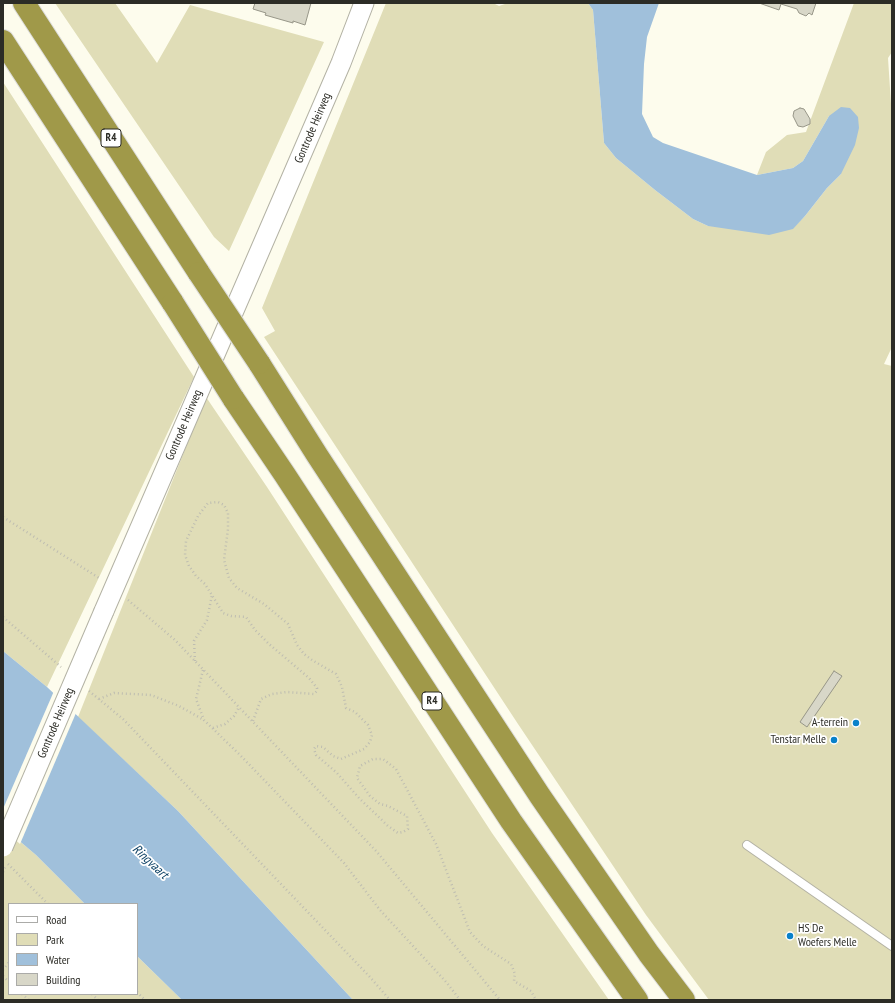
<!DOCTYPE html>
<style>
body{margin:0}
#map{position:relative;width:895px;height:1003px;overflow:hidden;background:#fdfced;font-family:"PT Sans Narrow",sans-serif}
canvas{display:block}
.frame{position:absolute;inset:0;border:4px solid #2c2c26;pointer-events:none}
.legend{position:absolute;left:8px;top:903px;width:130px;height:92px;box-sizing:border-box;background:#fff;border:1px solid #ababa8;margin:0;padding:5px 7px;list-style:none;font-size:12px;color:#2c2c26}
.legend li{display:flex;align-items:center;gap:8px;height:20px}
.legend b{width:20px;border:1px solid #ababa8}
</style>
<div id="map">
<canvas width="895" height="1003"></canvas>
<div class="frame"></div>
<ul class="legend">
<li><b style="height:5px;background:#fff"></b>Road</li>
<li><b style="height:11px;background:#e0ddb7"></b>Park</li>
<li><b style="height:11px;background:#a0c0db"></b>Water</li>
<li><b style="height:11px;background:#d8d7c8"></b>Building</li>
</ul>
</div>
<script>
const g = document.querySelector('canvas').getContext('2d');
g.lineJoin = 'round';
function paint(path, color) {
  g.fillStyle = color;
  g.fill(path, 'evenodd');
}
function toPath(rows) {
  const path = new Path2D();
  for (const r of rows) {
    path.moveTo(r[0], r[1]);
    for (let i = 2; i < r.length; i += 2) path.lineTo(r[i], r[i + 1]);
  }
  return path;
}
function strokePath(path, color, width, dash) {
  g.strokeStyle = color;
  g.lineWidth = width;
  g.lineCap = dash ? 'butt' : 'round';
  g.setLineDash(dash || []);
  g.stroke(path);
}
function label(font, color, halo, rows, align = 'center') {
  g.font = font + ' "PT Sans Narrow",sans-serif';
  g.lineWidth = 3.5;
  g.setLineDash([]);
  g.textBaseline = 'middle';
  g.strokeStyle = halo;
  g.fillStyle = color;
  for (const [text, x, y, turn = 0] of rows) {
    g.save();
    g.translate(x, y);
    g.rotate((+turn || 0) * Math.PI / 180);
    g.textAlign = isNaN(turn) ? turn : align;
    if (halo) g.strokeText(text, 0, 0);
    g.fillText(text, 0, 0);
    g.restore();
  }
}
const green = toPath([
 [55,3,115,3,157,63,190,5,324,42,229,251,214,237],
 [386,3,493,3,499,6,508,3,588,3,593,10,604,143,616,158,655,190,693,219,708,226,793,228,805,216,827,188,841,174,829,116,803,161,793,168,757,175,766,152,787,135,806,132,854,3,892,3,892,52,888,58,892,119,892,347,884,364,892,366,892,1000,709,1000,646,915,518,724,264,337,275,331,262,308],
 [3,82,194,377,47,687,3,651],
 [206,397,267,487,492,833,609,1000,353,1000,178,811,78,717],
 [3,827,36,855,85,904,9,904,9,994,137,994,137,956,182,1000,3,1000]
]);
const water = toPath([
 [588,3,659,3,647,37,644,64,642,114,653,137,663,143,757,175,793,168,803,161,829,116,841,107,850,108,858,117,859,128,855,145,841,174,827,188,805,216,793,229,769,235,708,226,693,219,655,190,616,158,604,143,593,10],
 [3,651,47,687,178,811,353,1000,182,1000,137,956,137,904,85,904,36,855,3,827]
]);
const pier = toPath([
 [54,691,76,713,20,844,3,829,3,809]
]);
const building = toPath([
 [255,3,311,3,305,25,293,21,293,23,265,15,266,13,253,9,255,3],
 [759,3,816,3,812,15,809,13,806,16,799,13,797,9,781,4,779,10,759,3],
 [800,108,804,109,810,119,810,124,803,127,798,126,793,116,794,111,800,108],
 [834,671,842,676,807,727,800,722,834,671]
]);
const path = toPath([
 [3,517,99,578],
 [128,600,175,640,377,852,500,1000],
 [3,617,61,667],
 [195,661,194,641,207,620,212,595],
 [203,670,196,699,204,720,241,756,344,863,380,910,447,983,460,1000],
 [89,691,123,719,369,976,390,1000],
 [99,699,114,693,151,695,179,706,204,720],
 [253,721,261,699,272,694,287,692,314,694,317,691,317,688,309,678,269,644,255,630,246,617,231,616,223,613,205,584,196,576,189,566,185,555,186,541,198,516,208,503,218,502,224,505,228,513,228,529,224,560,229,578,237,588,264,604,288,624,297,645,304,654,312,660,336,674,342,687,346,708,355,712,368,725,372,735,370,742,364,749,341,759,333,756,323,747,316,746,314,749,316,755,337,773,359,798,388,826,398,833,403,832,408,829,407,816,388,806,380,804,370,796,357,778,360,766,373,759,383,759,396,769,436,844,470,932,483,946,511,964,515,974,514,981,531,991,536,1000],
 [213,728,225,724,234,716,239,707],
 [8,864,48,904],
 [3,970,9,962],
 [3,976,9,982],
 [137,992,145,1000],
 [22,994,29,1000],
 [92,994,98,1000]
]);
const service = toPath([
 [747,845,892,946]
]);
const tertiary = toPath([
 [104,611,255,262,341,63,364,3]
]);
const motorway = toPath([
 [24,3,199,273],
 [3,41,173,303],
 [259,363,317,455,540,796,649,954,684,1000],
 [233,398,285,475,511,821,637,1000]
]);
const pathBridge = toPath([
 [3,872,6,865]
]);
const tertiaryBridge = toPath([
 [3,847,104,611]
]);
const motorwayBridge = toPath([
 [199,273,259,363],
 [173,303,233,398]
]);
const markers = [
 [856,723,4,"#0881ca"],
 [834,740,4,"#0881ca"],
 [790,936,4,"#0881ca"]
];
const shields = [
 [111,138,20],
 [432,701,20]
];
const shieldNames = [
 ["R4",111,138],
 ["R4",432,701]
];
const streetNames = [
 ["Gontrode Heirweg",313,128,-67],
 ["Gontrode Heirweg",184,425,-67],
 ["Gontrode Heirweg",56,723,-67]
];
const poiNames = [
 ["A-terrein",848,723],
 ["Tenstar Melle",826,740],
 ["HS De",798,929,"left"],
 ["Woefers Melle",798,943,"left"]
];
const waterNames = [
 ["Ringvaart",150,862,43]
];
paint(green, '#e0ddb7');
paint(water, '#a0c0db');
paint(pier, '#fdfced');
paint(building, '#d8d7c8');
strokePath(building, '#979688', 1);
strokePath(service, '#b3b2a4', 10);
strokePath(tertiary, '#b3b2a4', 21);
strokePath(motorway, '#dddddc', 24);
strokePath(path, '#bebdb1', 2.5, [1, 3]);
strokePath(service, '#fff', 8);
strokePath(tertiary, '#fff', 19);
strokePath(motorway, '#a09949', 22);
strokePath(tertiaryBridge, '#b3b2a4', 21, []);
strokePath(motorwayBridge, '#dddddc', 24, []);
strokePath(pathBridge, '#bebdb1', 2.5, [1, 3]);
strokePath(tertiaryBridge, '#fff', 19);
strokePath(motorwayBridge, '#a09949', 22);
for (const [x, y, r, color] of markers) {
  const dot = new Path2D();
  dot.arc(x, y, r, 0, 2 * Math.PI);
  g.fillStyle = color;
  g.fill(dot);
  strokePath(dot, '#fff', 1.5);
}
for (const [x, y, w] of shields) {
  const box = new Path2D();
  box.roundRect(x - w / 2, y - 9, w, 18, 3);
  g.fillStyle = '#fff';
  g.fill(box);
  strokePath(box, '#2c2c26', 1);
}
label('bold 11px', '#2c2c26', null, shieldNames);
label('12px', '#2c2c26', '#fff', streetNames);
label('12px', '#2c2c26', '#fff', poiNames, 'right');
label('italic 13px', '#0c4165', '#fff', waterNames);
</script>
